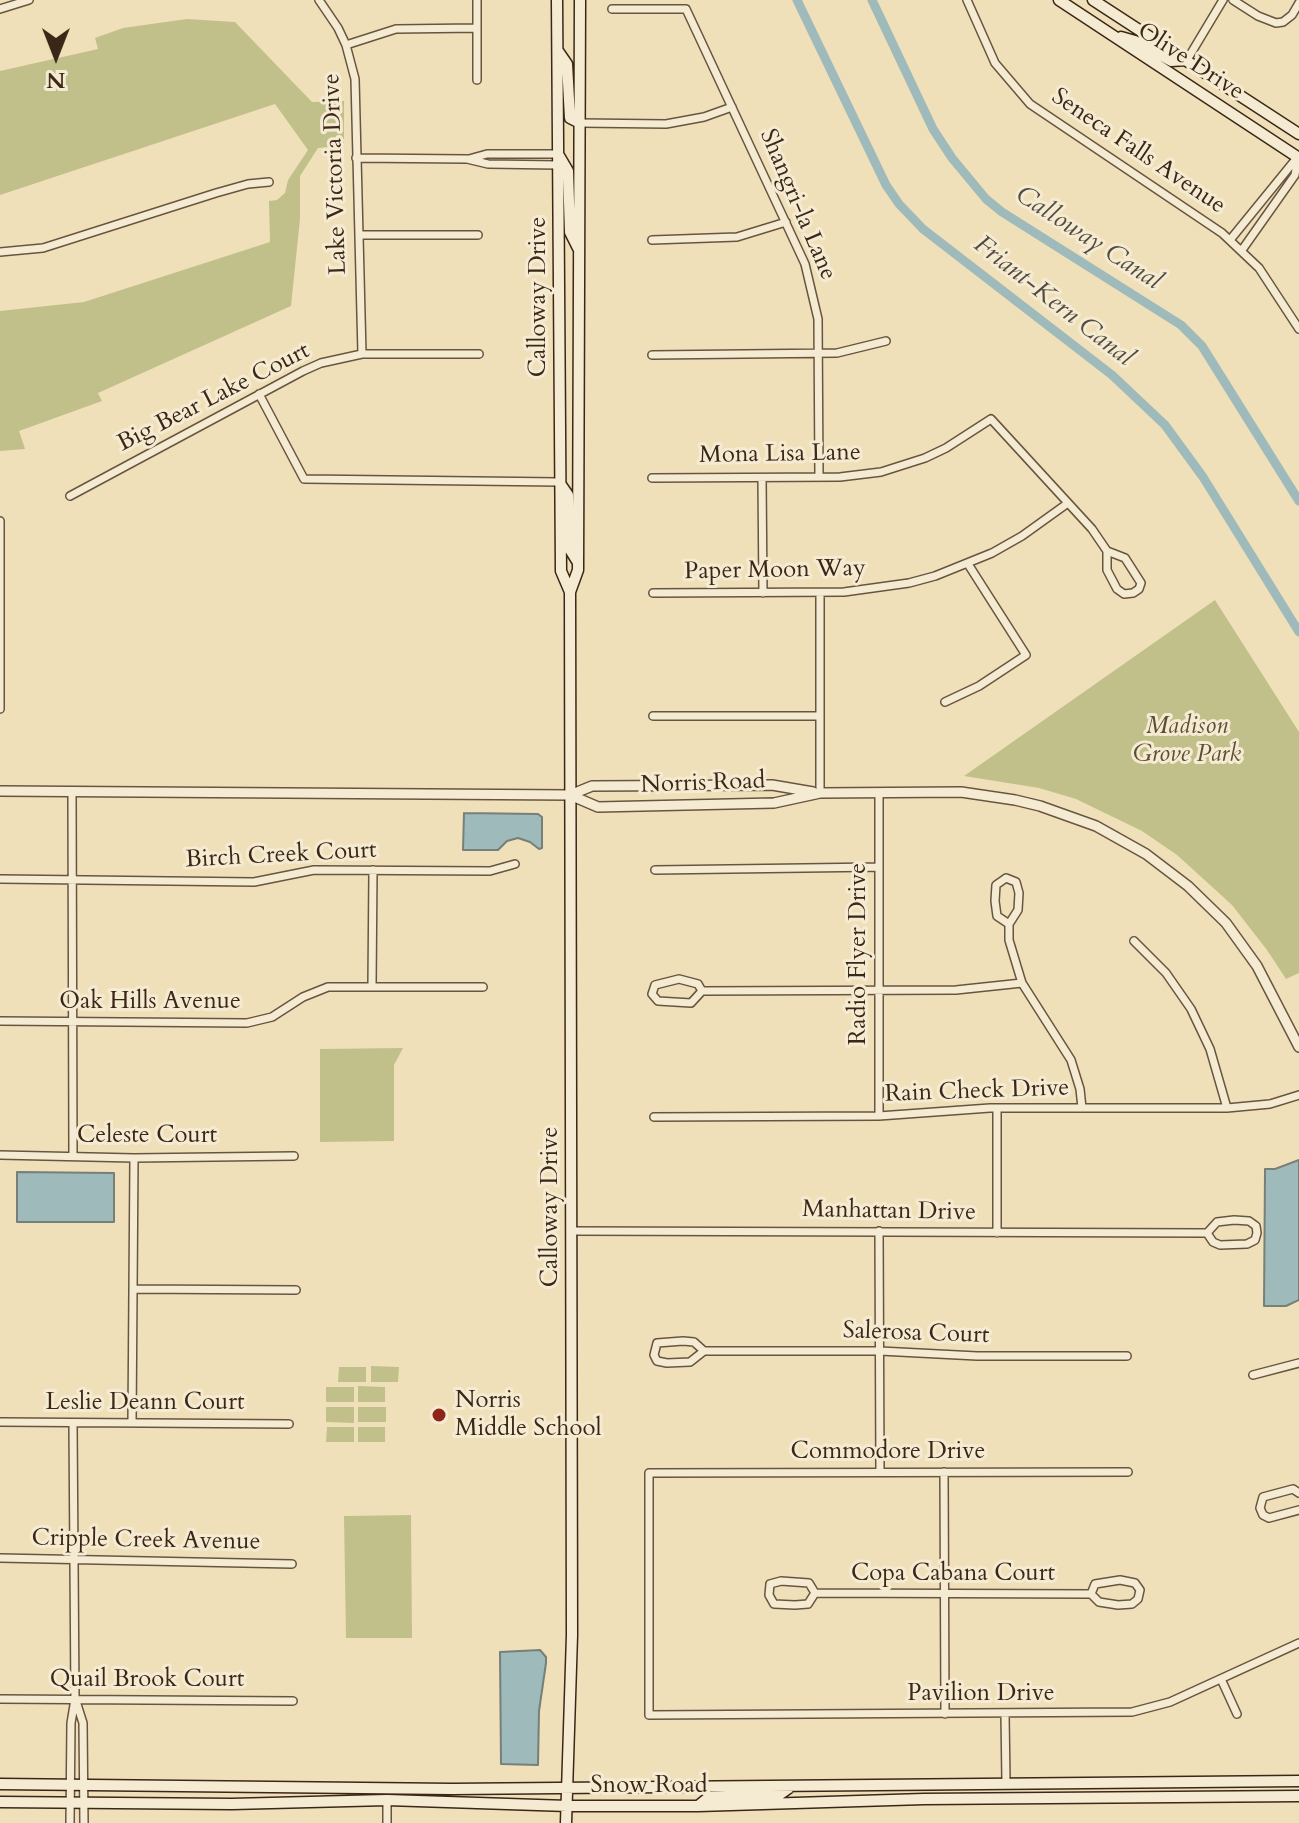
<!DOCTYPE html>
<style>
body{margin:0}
#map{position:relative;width:1299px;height:1823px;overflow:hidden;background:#f0e0b9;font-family:Cardo,serif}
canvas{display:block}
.north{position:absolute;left:16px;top:16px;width:80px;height:80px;-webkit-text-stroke:6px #f5ebd2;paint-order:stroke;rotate:180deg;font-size:22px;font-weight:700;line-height:32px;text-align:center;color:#3b2717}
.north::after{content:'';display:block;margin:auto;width:28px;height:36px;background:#3b2717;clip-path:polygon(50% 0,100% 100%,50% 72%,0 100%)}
</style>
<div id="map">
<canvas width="1299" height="1823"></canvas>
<div class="north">N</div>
</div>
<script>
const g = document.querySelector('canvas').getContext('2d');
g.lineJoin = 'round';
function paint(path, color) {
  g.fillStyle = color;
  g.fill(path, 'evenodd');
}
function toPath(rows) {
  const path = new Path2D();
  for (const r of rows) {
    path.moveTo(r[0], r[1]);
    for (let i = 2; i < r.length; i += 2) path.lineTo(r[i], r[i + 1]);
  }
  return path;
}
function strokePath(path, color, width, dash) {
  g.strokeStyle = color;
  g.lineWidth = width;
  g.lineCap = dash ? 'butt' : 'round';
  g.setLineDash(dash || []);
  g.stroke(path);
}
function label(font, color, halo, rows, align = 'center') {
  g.font = font + ' Cardo,serif';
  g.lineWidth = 6;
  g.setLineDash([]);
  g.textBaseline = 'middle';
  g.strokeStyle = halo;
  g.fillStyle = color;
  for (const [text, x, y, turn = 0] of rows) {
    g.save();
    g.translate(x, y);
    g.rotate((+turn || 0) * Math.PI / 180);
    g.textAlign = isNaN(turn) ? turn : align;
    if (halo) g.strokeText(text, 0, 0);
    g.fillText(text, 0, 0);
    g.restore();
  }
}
const green = toPath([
 [187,19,235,22,312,102,344,101,344,143,339,146,318,148,300,176,300,219,291,306,98,393,102,401,19,431,25,449,0,451,0,311,84,302,270,242,269,201,277,200,285,193,288,180,308,150,275,104,0,195,0,71,98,49,95,38,123,28],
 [1215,600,1299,732,1299,973,1286,979,1267,950,1232,905,1177,855,1142,831,1076,799,1039,788,964,776],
 [403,1048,394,1065,394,1141,320,1142,320,1049],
 [371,1366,399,1367,398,1382,371,1382],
 [339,1367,366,1367,366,1382,338,1382],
 [358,1386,385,1387,385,1402,358,1402],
 [326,1387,354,1387,354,1402,326,1402],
 [326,1407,354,1407,354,1423,326,1422],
 [358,1407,386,1407,386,1422,358,1422],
 [327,1427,354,1427,354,1442,326,1442],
 [358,1427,385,1427,385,1442,358,1442],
 [411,1515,412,1638,346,1638,344,1516]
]);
const water = toPath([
 [464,813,538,814,542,817,542,848,539,849,530,842,518,838,507,841,498,850,463,850,464,813],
 [1299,1160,1299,1300,1286,1306,1264,1306,1265,1169,1275,1169,1299,1160],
 [17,1172,114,1173,114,1222,17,1222,17,1172],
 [540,1650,546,1657,546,1663,539,1711,538,1765,501,1764,500,1652,540,1650]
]);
const canal = toPath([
 [797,0,886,185,899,204,923,229,1112,375,1165,425,1203,477,1299,632],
 [872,0,933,129,952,158,986,199,1002,212,1181,325,1202,346,1299,501]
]);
const minor = toPath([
 [319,0,338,28,346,45,355,79,362,354],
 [477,0,477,80],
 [967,0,995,63,1030,104,1222,233,1259,268,1299,329],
 [1233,0,1258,16,1276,23,1283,22,1292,15,1299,3],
 [0,9,29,0],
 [612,9,686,9,805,264,818,319,819,477],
 [346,45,396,29,477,28],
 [1187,60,1223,0],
 [580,123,666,124,704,117,732,107],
 [356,158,467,159,488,164,558,165],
 [469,159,487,154,558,154],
 [360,235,478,235],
 [652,240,737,237,786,222],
 [1230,240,1296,159],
 [1242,250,1295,175,1298,157],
 [0,252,43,248,216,193,248,184,269,182],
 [652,355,837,353,886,341],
 [259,394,304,479,559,482],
 [652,478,840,477,881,472,925,458,946,448,991,419,1092,529,1107,551,1125,558,1141,583,1139,589,1133,593,1124,594,1117,589,1107,570,1107,551],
 [762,478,763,593],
 [70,496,303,371,321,363,362,354,479,354],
 [0,521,0,709],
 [653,593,844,592,909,583,935,576,992,553,1022,536,1068,503],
 [820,593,820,793],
 [945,702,979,686,1026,655,968,564],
 [653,716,820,716],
 [72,791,73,1156],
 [879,793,879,1116],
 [655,870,879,867],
 [0,879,254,882,314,870,490,871,515,864],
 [1009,924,997,916,995,901,996,885,1006,878,1016,882,1019,893,1018,910,1009,924,1009,940,1022,983,1071,1060,1080,1089,1082,1108],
 [1134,941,1166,973,1191,1009,1210,1049,1227,1108],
 [372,986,373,870],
 [702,991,691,1003,658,1001,652,994,655,985,679,979,698,984,702,991,956,990,1022,983],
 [0,1021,247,1023,272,1017,303,997,328,987,483,987],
 [997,1108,997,1233],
 [654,1117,879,1116,990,1108,1227,1108,1270,1104,1299,1095],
 [0,1155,134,1158,294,1156],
 [571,1231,1207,1233,1213,1242,1220,1245,1247,1244,1255,1240,1257,1233,1256,1226,1249,1221,1234,1220,1217,1222,1207,1233],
 [879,1231,880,1472],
 [133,1289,296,1290],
 [704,1351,690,1362,667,1363,657,1361,654,1355,657,1343,683,1341,694,1342,704,1351,880,1351,977,1356,1127,1356],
 [1253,1375,1299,1363],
 [0,1422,289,1424],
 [132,1423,134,1158],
 [944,1472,945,1714],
 [1128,1472,649,1473,649,1715,1132,1712,1170,1702,1299,1643],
 [1299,1493,1293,1489,1263,1497,1260,1508,1263,1515,1269,1518,1299,1510],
 [0,1558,292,1564],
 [815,1593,809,1583,781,1581,770,1584,769,1595,774,1604,795,1605,808,1604,815,1593,1091,1594,1099,1602,1118,1605,1132,1604,1138,1599,1140,1590,1135,1583,1120,1580,1095,1584,1091,1594],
 [1221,1679,1237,1714],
 [0,1699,293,1701],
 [76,1701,83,1723,84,1823],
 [1005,1714,1006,1782],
 [70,1823,71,1723,75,1699,73,1423],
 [387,1823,387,1800]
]);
const tertiary = toPath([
 [0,791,570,795,598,807,774,803,820,793,961,792,1015,800,1040,806,1096,826,1146,854,1188,886,1226,923,1257,966,1299,1047],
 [570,795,592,786,772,785,813,792]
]);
const secondary = toPath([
 [557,0,561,571,570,592],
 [1059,0,1299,158],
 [1093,0,1299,134],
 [1121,37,1135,41,1171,61,1187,60],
 [558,51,567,64,570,118,580,123],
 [558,154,568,171,570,232,578,248],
 [559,482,568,495,569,548,577,561],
 [0,1784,452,1789,1299,1781],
 [0,1802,232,1804,387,1800,568,1806,698,1806,924,1799,1299,1796],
 [698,1806,709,1797,779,1795,789,1788],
 [566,1823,572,1635,570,592,578,570,580,0]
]);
const markers = [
 [439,1415,8,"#8f2418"]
];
const streetNames = [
 ["Olive Drive",1190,62,33],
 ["Seneca Falls Avenue",1138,152,34],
 ["Lake Victoria Drive",336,174,-92],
 ["Shangri-la Lane",797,205,67],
 ["Calloway Drive",539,297,-90],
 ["Big Bear Lake Court",214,398,-27],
 ["Mona Lisa Lane",780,455,-1],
 ["Paper Moon Way",775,571,-1],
 ["Norris Road",703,784,-2],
 ["Birch Creek Court",281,856,-3],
 ["Radio Flyer Drive",859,954,-90],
 ["Oak Hills Avenue",150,1002],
 ["Rain Check Drive",977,1092,-2],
 ["Celeste Court",147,1136],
 ["Calloway Drive",551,1207,-90],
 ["Manhattan Drive",889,1212,1],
 ["Salerosa Court",916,1334,2],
 ["Leslie Deann Court",145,1403],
 ["Commodore Drive",888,1452],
 ["Cripple Creek Avenue",146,1541,1],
 ["Copa Cabana Court",953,1574],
 ["Quail Brook Court",147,1680],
 ["Pavilion Drive",981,1694],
 ["Snow Road",649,1786]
];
const parkNames = [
 ["Madison",1187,727],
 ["Grove Park",1187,755]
];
const poiNames = [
 ["Norris",455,1401],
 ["Middle School",455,1429]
];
const waterNames = [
 ["Calloway Canal",1088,239,33],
 ["Friant-Kern Canal",1053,302,38]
];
paint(green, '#c1c08a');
paint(water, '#9fbaba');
strokePath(water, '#777f79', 2);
strokePath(canal, '#9fbaba', 9);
strokePath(minor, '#685540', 10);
strokePath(tertiary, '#685540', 12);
strokePath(secondary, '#3b2717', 13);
strokePath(minor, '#f5ebd2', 7);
strokePath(tertiary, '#f5ebd2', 9);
strokePath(secondary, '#f5ebd2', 10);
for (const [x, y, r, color] of markers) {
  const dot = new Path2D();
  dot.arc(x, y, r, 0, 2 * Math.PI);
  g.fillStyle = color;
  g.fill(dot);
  strokePath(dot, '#f5ebd2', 3);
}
label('24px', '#3b2717', '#f5ebd2', streetNames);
label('italic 24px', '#5c4d34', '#f5ebd2', parkNames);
label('24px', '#3b2717', '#f5ebd2', poiNames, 'left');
label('italic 26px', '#544c40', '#f5ebd2', waterNames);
</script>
